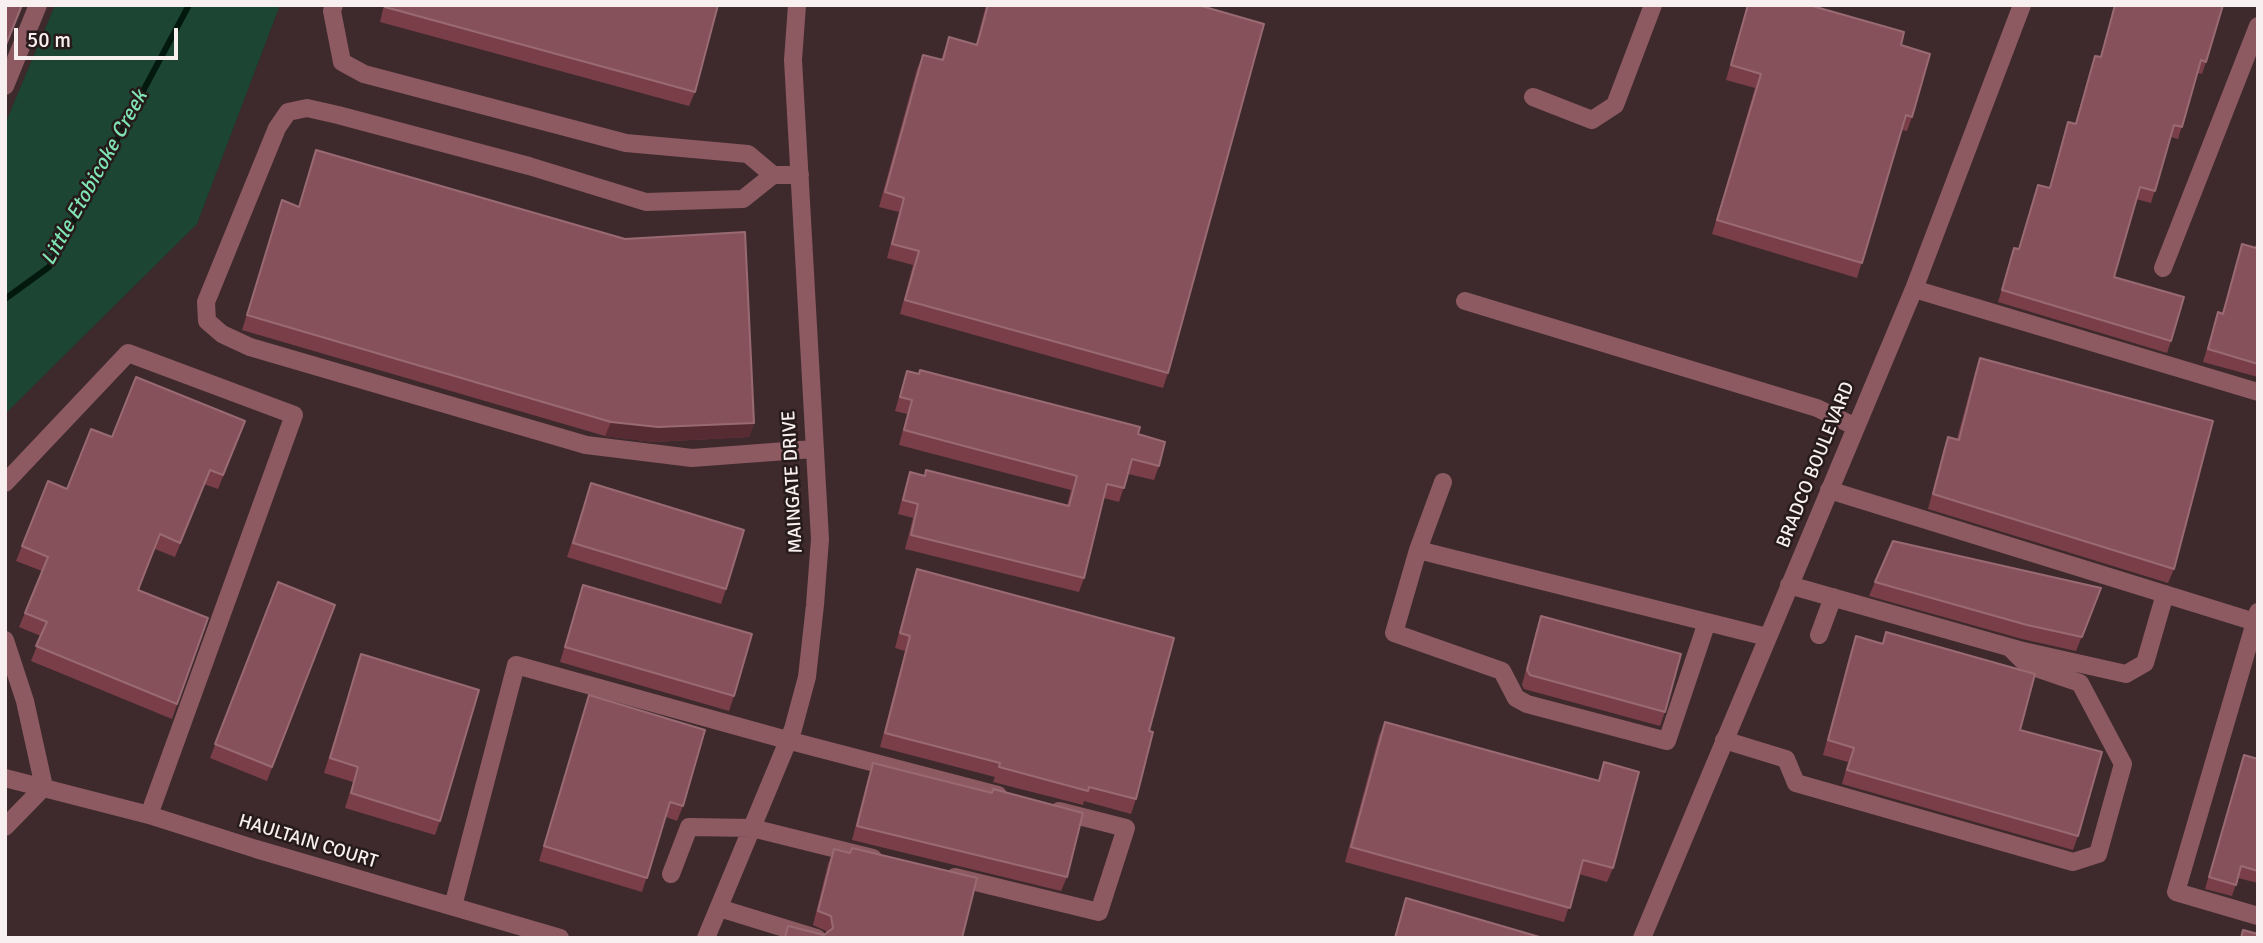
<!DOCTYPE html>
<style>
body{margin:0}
#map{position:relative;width:2263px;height:943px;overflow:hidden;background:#302324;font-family:Signika,sans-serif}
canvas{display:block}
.frame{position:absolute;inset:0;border:7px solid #f8eff0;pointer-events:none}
.scale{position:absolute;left:14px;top:28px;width:164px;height:32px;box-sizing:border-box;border:4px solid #f8eff0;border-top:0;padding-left:9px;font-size:21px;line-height:24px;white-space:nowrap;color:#f8eff0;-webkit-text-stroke:5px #261a1b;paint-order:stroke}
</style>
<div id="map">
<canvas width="2263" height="943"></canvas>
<div class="frame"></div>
<div class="scale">50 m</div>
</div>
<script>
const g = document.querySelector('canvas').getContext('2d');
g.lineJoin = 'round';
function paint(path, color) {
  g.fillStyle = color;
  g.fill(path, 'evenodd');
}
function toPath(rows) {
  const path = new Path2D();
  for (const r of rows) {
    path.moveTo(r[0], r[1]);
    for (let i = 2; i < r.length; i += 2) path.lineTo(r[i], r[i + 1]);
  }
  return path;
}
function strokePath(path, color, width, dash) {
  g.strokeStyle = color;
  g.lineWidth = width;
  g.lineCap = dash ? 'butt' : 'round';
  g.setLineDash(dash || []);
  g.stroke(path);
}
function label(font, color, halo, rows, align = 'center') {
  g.font = font + ' Signika,sans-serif';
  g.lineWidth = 5;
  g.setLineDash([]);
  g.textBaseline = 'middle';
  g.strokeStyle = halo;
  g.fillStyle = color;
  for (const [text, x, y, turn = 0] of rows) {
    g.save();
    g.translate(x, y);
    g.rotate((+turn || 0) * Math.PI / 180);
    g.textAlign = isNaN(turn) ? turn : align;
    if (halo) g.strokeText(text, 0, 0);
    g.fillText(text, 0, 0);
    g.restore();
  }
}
const built = toPath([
 [5,5,55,5,5,124],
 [280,5,2258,5,2258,938,5,938,5,414,197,224]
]);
const green = toPath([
 [55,5,280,5,197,224,5,414,5,124]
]);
const stream = toPath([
 [5,299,49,267,189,5]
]);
const minor = toPath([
 [334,5,332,11,342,62,364,74,626,143,748,154,773,175,800,175],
 [5,86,38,5],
 [1533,97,1592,120,1615,105,1653,5],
 [773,175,743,199,646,202,529,166,338,115,307,108,288,112,277,128,206,302,207,321,222,334,250,347,586,445,692,458,813,449],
 [2163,268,2258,26],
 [1914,289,2258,392],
 [1465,301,1817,408,1854,426],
 [1443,482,1418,550,1767,637],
 [5,483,128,353,294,415,149,815],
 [1829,490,2255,622],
 [1418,550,1394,633,1502,671,1516,698,1527,704,1667,741,1707,622],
 [1789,585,2019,650,2126,674,2145,663,2165,594],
 [2258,612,2176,892,2258,916],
 [1819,635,1833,597],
 [5,640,25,701,44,787],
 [1724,740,1786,759,1796,783,2073,862,2098,854,2123,764,2080,683,2027,665,2010,648],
 [5,778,149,815,256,849,560,938],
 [5,827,44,787],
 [671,874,689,827,752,828,873,858],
 [955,877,1099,912,1126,828,1059,811],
 [453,906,516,665,787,740,998,795],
 [719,908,817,938],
 [706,938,793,729,807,677,815,605,820,539,793,60,797,5],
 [1642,938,1914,289,2022,5]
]);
const wall = toPath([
 [384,5,718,5,695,92,689,106,380,22],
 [986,5,1198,5,1168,373,1163,388,900,314,913,265,887,258,899,212,879,207,917,69,923,55,941,60,949,37,976,44],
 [1747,5,1809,5,1901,45,1912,117,1907,131,1902,130,1857,278,1712,234,1755,88,1726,80],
 [2115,5,2223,5,2206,62,2202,74,2198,73,2178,139,2171,137,2151,203,2136,199,2114,277,2171,341,2167,353,1998,302,2014,248,2019,249,2038,185,2049,188,2068,122,2075,124,2091,68,2095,56,2100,57],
 [316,150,754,423,749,437,653,442,605,436,242,330,282,200,299,207],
 [2258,239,2258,377,2203,362,2218,312,2222,313,2242,244,2255,248],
 [1980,358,2174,569,2168,583,1928,509,1943,451,1948,437,1957,439,1975,372],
 [907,371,1138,434,1159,466,1154,480,1128,474,1119,502,1104,498,1084,578,1079,592,905,549,913,518,898,514,905,487,910,472,924,476,926,470,1067,506,1071,490,899,445,907,414,895,411,902,386],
 [239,436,218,489,204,484,175,557,155,549,138,590,208,618,172,719,31,661,41,636,19,627,42,571,16,561,22,546,67,489],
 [591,483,726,589,721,604,567,557],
 [917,569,1149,731,1136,799,1131,814,1084,801,1083,805,993,782,995,777,880,747,905,651,895,648,912,583],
 [278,582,335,605,267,781,210,758],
 [1875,582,2101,588,2076,651,2022,639,1869,596],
 [583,585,734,696,729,711,560,662],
 [1541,616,1665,712,1660,726,1524,689,1522,685,1536,631],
 [1886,632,2020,730,2078,836,2073,850,1842,784,1848,762,1823,755,1851,650,1856,636,1882,643],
 [361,654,440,821,435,835,345,808,353,782,324,773],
 [589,695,683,806,677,821,666,817,642,892,539,861],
 [1385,722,1598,780,1604,762,1613,868,1607,882,1579,874,1564,922,1345,862,1379,736],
 [2244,755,2258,759,2258,883,2238,878,2232,896,2205,889],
 [873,763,1067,877,1061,891,852,840,868,778],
 [834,849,962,938,784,938,788,926,824,935,826,933,826,931,813,925,828,864],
 [1406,898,1543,938,1394,938]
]);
const shadedWall = toPath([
 [611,422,754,423,749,437,653,442,605,436]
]);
const building = toPath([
 [5,5,22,5,5,47,5,5],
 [386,5,718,5,695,92,385,7,386,5],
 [988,5,1198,5,1264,24,1168,373,905,300,919,251,892,244,904,198,885,192,923,55,943,60,949,37,977,45,988,5],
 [1748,5,1809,5,1904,32,1901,45,1930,54,1912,117,1906,115,1862,263,1717,220,1761,74,1731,65,1748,5],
 [2115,5,2223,5,2206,62,2201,60,2182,127,2174,125,2155,191,2140,187,2114,277,2184,297,2171,341,2002,290,2014,248,2019,249,2038,185,2050,188,2068,122,2076,124,2095,56,2101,57,2115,5],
 [316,150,625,239,745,232,754,423,658,427,611,422,247,315,282,200,299,207,316,150],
 [2258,242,2258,364,2208,349,2218,312,2223,314,2242,244,2256,248,2258,242],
 [1980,358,2213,421,2174,569,1933,494,1948,437,1959,440,1980,358],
 [920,370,1140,427,1138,434,1165,442,1159,466,1132,459,1124,488,1107,484,1084,578,911,535,918,504,903,500,910,472,925,476,926,470,1069,506,1077,476,904,430,912,400,900,397,907,371,919,374,920,370],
 [136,377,245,421,223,475,210,470,180,543,160,534,138,590,208,618,177,704,36,646,47,622,25,613,48,557,22,546,48,481,67,489,91,429,112,437,136,377],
 [591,483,744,530,726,589,573,543,591,483],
 [1893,541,2101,588,2082,637,2027,625,1875,582,1893,541],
 [917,569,1174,638,1149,731,1153,732,1136,799,1089,787,1088,791,999,767,1000,763,885,733,910,636,900,633,917,569],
 [278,582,335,605,272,767,215,744,278,582],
 [583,585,752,634,734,696,565,647,583,585],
 [1541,616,1681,654,1665,712,1530,675,1527,670,1541,616],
 [1886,632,2035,674,2020,730,2102,752,2078,836,1847,770,1854,748,1828,740,1856,636,1883,644,1886,632],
 [361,654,479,690,440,821,351,793,358,767,330,758,361,654],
 [589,695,705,730,683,806,670,802,647,878,544,846,589,695],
 [1385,722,1599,781,1604,762,1639,772,1613,868,1583,860,1570,908,1351,847,1385,722],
 [2244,755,2258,759,2258,871,2241,866,2236,885,2209,877,2244,755],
 [873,763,992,793,993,789,1083,813,1067,877,857,826,873,763],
 [852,848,977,878,962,938,785,938,788,926,824,935,833,928,831,916,818,911,834,849,850,853,852,848],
 [1406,898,1543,938,1395,938,1406,898],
 [2243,930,2258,934,2258,938,2241,938,2243,930]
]);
const streetNames = [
 ["BRADCO BOULEVARD",1816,465,-68],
 ["MAINGATE DRIVE",793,482,-93],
 ["HAULTAIN COURT",308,842,17]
];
const waterNames = [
 ["Little Etobicoke Creek",95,178,-61]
];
paint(built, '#3e2a2d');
paint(green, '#1d4533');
strokePath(stream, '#03180e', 6);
strokePath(minor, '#8c5a60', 18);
paint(wall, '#7a3e49');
paint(shadedWall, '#562b32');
paint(building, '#87515b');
strokePath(building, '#996a72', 2);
label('19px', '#f8eff0', '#261a1b', streetNames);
label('italic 21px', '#7fe4b4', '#261a1b', waterNames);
</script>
